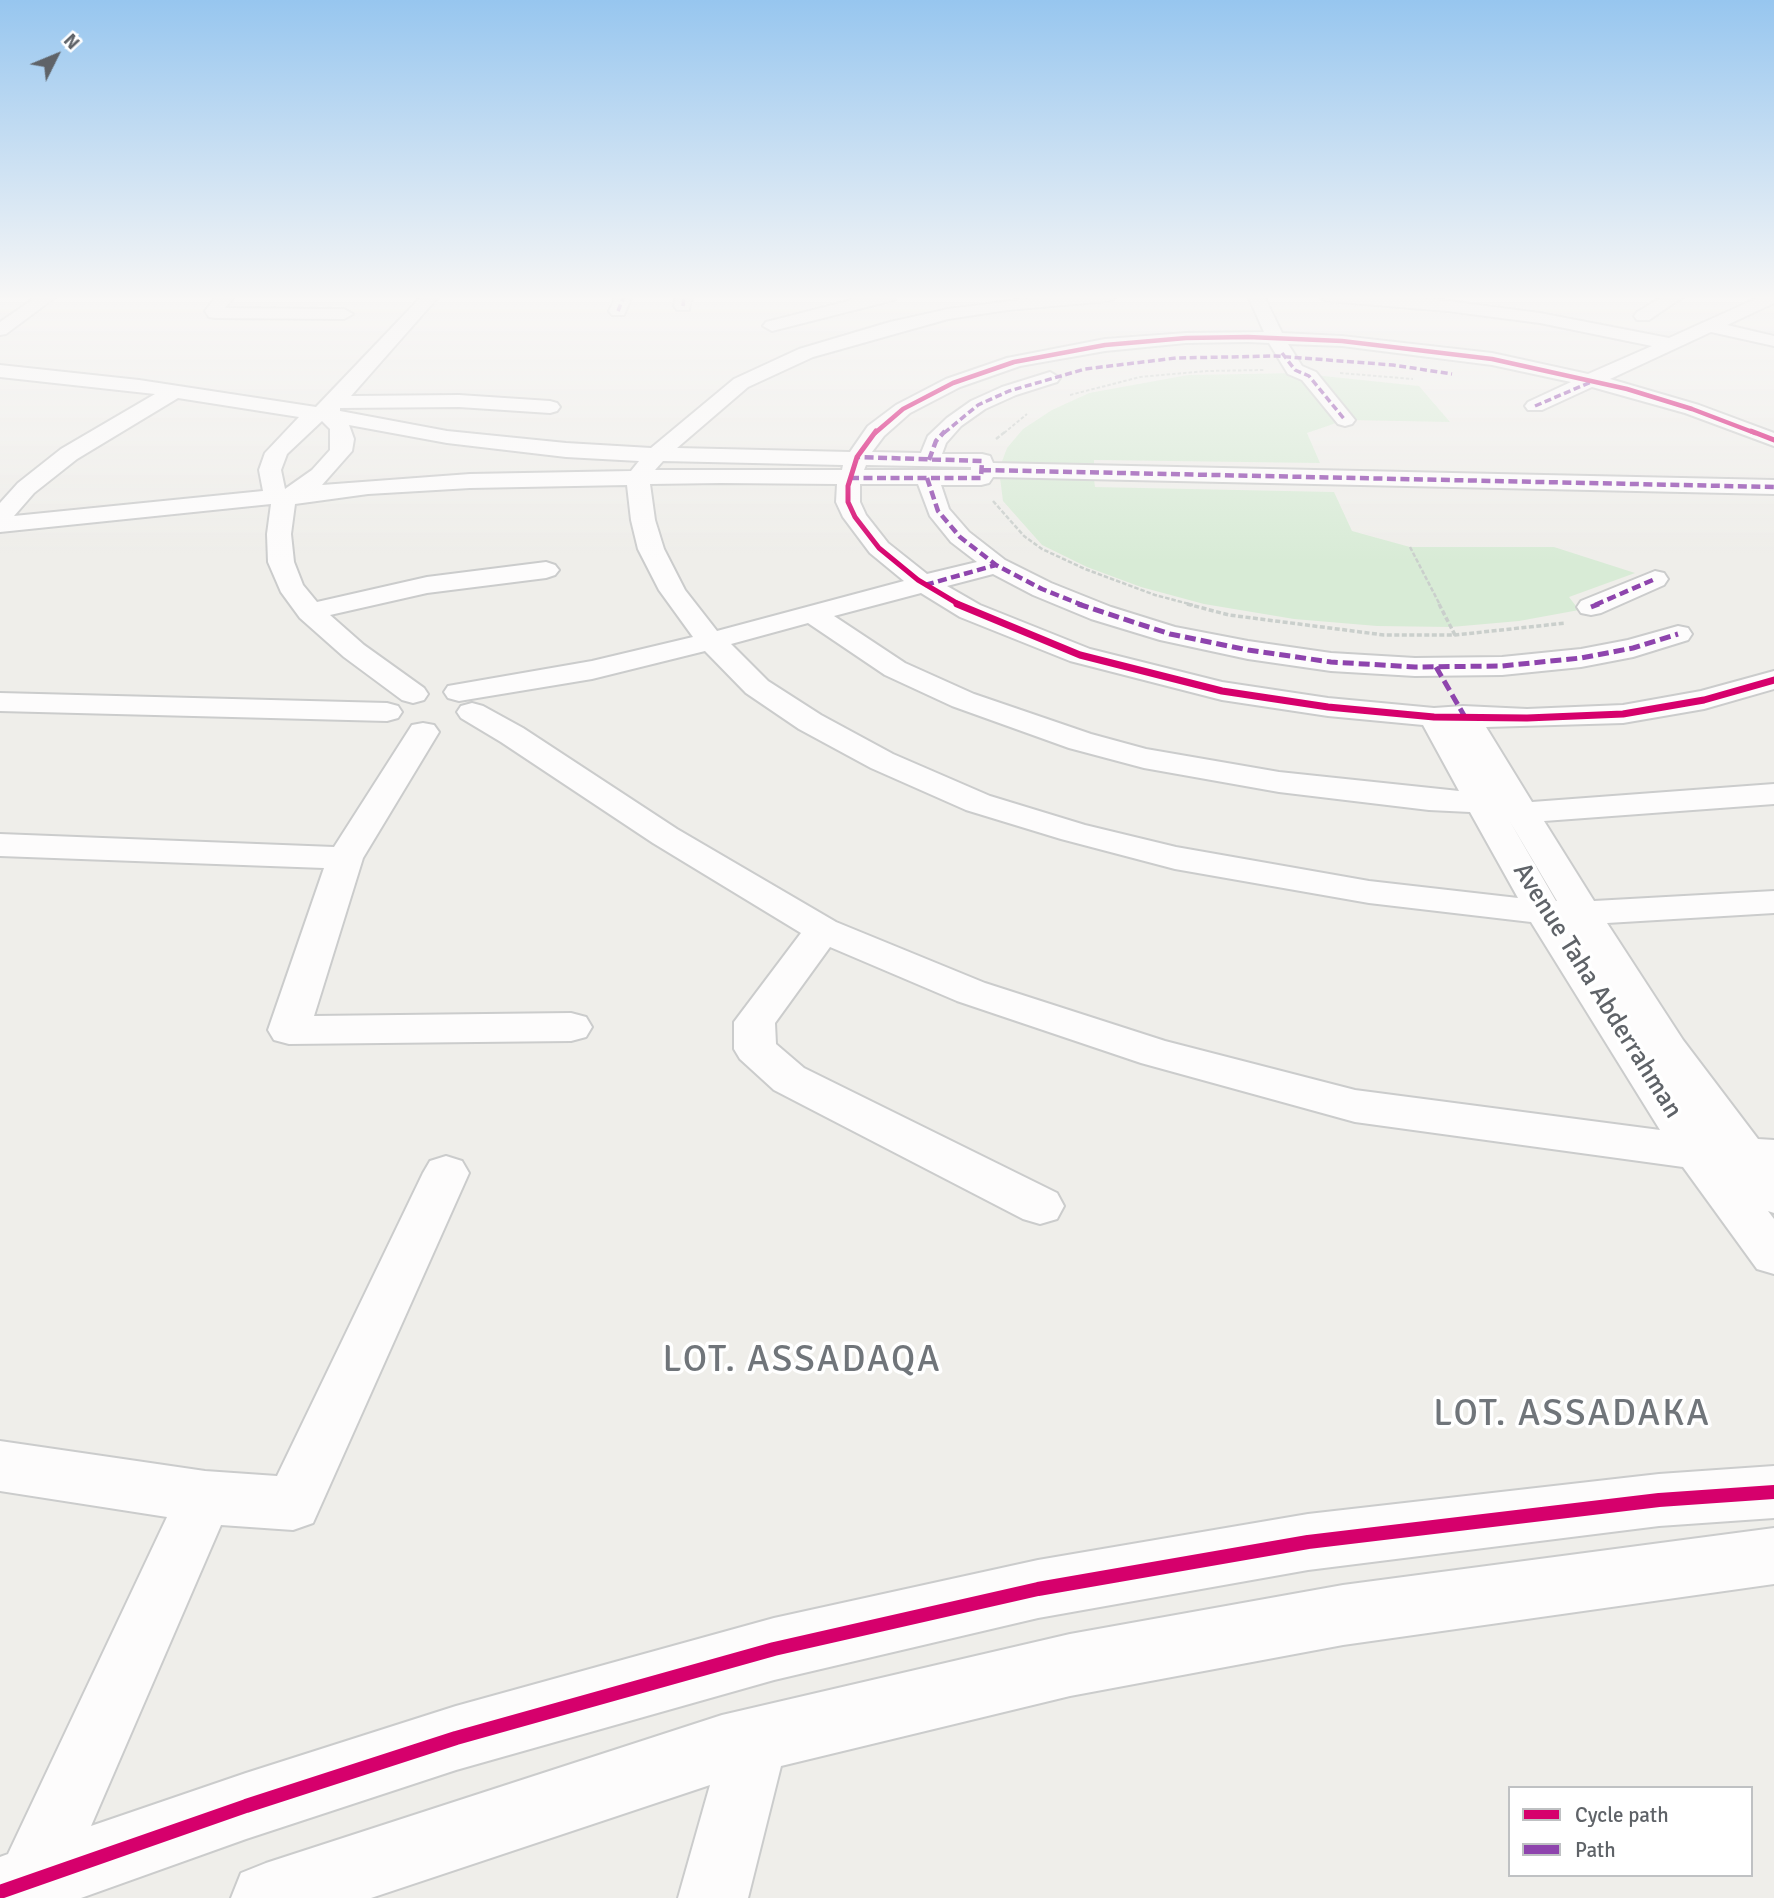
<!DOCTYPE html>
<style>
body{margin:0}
#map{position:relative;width:1774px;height:1898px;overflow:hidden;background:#efeeea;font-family:Signika,sans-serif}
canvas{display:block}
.legend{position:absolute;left:1508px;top:1786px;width:245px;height:91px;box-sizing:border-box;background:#fff;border:2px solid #bfc1c3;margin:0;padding:9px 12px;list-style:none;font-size:21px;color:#5f6368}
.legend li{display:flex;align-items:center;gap:14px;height:35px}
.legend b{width:35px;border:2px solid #bfc1c3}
.north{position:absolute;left:21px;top:21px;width:70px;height:70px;-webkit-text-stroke:5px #fff;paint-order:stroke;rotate:47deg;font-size:19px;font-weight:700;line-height:28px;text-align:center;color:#5f6368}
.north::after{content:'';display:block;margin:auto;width:24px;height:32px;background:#5f6368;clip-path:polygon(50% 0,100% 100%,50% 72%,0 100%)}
</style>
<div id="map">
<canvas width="1774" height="1898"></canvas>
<ul class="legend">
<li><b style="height:9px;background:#d6006c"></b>Cycle path</li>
<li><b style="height:9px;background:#8e44ad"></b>Path</li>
</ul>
<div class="north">N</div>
</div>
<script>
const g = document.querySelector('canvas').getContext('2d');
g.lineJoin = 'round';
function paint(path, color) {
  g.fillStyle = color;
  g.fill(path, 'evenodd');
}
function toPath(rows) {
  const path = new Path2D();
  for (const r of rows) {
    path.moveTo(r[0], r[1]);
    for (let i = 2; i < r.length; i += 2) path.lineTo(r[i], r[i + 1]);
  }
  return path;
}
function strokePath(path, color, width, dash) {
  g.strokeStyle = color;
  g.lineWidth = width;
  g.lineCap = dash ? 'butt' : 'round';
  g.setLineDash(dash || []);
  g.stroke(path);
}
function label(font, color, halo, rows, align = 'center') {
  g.font = font + ' Signika,sans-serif';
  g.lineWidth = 7;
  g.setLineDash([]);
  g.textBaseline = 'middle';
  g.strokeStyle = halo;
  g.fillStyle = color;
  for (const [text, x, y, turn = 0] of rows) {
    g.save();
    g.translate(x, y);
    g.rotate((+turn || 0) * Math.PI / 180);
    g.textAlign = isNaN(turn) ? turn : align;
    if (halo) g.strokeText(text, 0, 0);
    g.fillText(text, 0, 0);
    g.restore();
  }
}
const green = toPath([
 [1295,373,1419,386,1450,422,1345,420,1307,433,1320,463,1094,460,1094,467,1001,464,1007,448,1023,429,1052,410,1089,393,1188,375],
 [1000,478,1094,479,1095,487,1334,492,1352,531,1410,547,1554,547,1635,573,1569,597,1579,610,1519,621,1451,627,1377,626,1294,619,1204,604,1141,587,1087,567,1042,545,1003,501]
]);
const pathFar2 = toPath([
 [1340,373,1413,379],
 [1070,395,1140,377,1207,371,1265,370],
 [1004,433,1027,414]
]);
const pathFar1 = toPath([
 [996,439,1006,431],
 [993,501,1024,536,1042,549,1085,569,1155,595,1193,605],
 [1410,547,1440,605]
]);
const path = toPath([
 [1187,604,1229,615,1384,635,1455,635,1566,623],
 [1439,604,1456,637]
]);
const minor = toPath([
 [38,296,57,296,6,334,0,335,0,322,38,296],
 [217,296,234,296,225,308,344,309,353,314,344,319,215,318,209,317,205,311,217,296],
 [422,296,439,296,351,396,459,395,550,401,557,403,560,407,557,411,550,413,459,407,340,408,340,411,447,431,566,443,651,448,734,379,799,349,890,322,948,309,1051,296,1117,296,1109,301,1008,310,948,319,813,357,748,387,677,448,850,452,868,426,896,405,946,379,1007,358,1105,339,1186,333,1264,332,1248,296,1264,296,1282,333,1342,336,1492,353,1588,374,1652,346,1540,323,1447,311,1327,301,1319,296,1389,296,1447,301,1540,313,1669,338,1762,296,1774,296,1774,303,1727,325,1774,336,1774,346,1711,332,1610,379,1699,405,1774,433,1774,446,1685,413,1592,387,1542,410,1528,410,1525,406,1528,402,1571,382,1492,365,1342,346,1288,344,1302,366,1316,372,1355,420,1352,424,1345,426,1338,424,1302,380,1288,374,1269,343,1248,342,1186,343,1105,351,1020,366,960,387,910,413,884,436,872,452,921,453,928,436,947,418,971,401,1002,387,1050,372,1060,378,1057,382,1016,395,985,409,961,426,946,443,942,454,982,454,990,456,993,463,1774,480,1774,494,993,477,989,483,981,485,941,485,949,509,969,532,1005,560,1051,583,1111,607,1175,627,1248,641,1331,653,1415,658,1502,657,1581,649,1628,640,1678,626,1688,628,1692,634,1688,640,1633,657,1581,667,1502,675,1415,676,1331,671,1248,659,1160,640,1091,619,1033,595,993,574,947,586,980,605,1090,649,1222,682,1328,698,1434,708,1463,706,1527,709,1623,705,1701,691,1774,671,1774,689,1704,709,1623,723,1486,727,1532,802,1774,784,1774,804,1544,821,1594,901,1774,891,1774,913,1607,923,1683,1040,1758,1139,1774,1140,1774,1213,1768,1211,1774,1219,1774,1274,1757,1269,1683,1167,1355,1122,1141,1063,957,1001,830,947,775,1023,776,1044,804,1068,1057,1193,1064,1206,1057,1219,1040,1224,1023,1219,774,1090,740,1059,734,1049,734,1022,801,933,653,843,501,742,461,718,457,712,461,706,472,703,483,706,523,728,677,829,836,922,985,983,1165,1041,1355,1090,1660,1130,1531,922,1369,903,1175,869,1061,839,966,810,871,768,799,729,746,693,705,651,592,679,459,701,448,698,444,692,448,686,592,661,693,637,659,590,638,549,631,520,627,485,470,488,368,494,295,504,291,534,294,562,303,585,317,602,427,577,546,562,555,565,559,570,555,575,546,578,427,593,330,615,364,645,424,688,428,694,424,700,413,703,402,700,344,657,300,618,281,592,268,562,267,534,271,504,0,532,0,503,18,483,61,449,155,394,0,377,0,365,139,380,316,407,422,296],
 [178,398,299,417,265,453,259,470,263,491,14,516,34,493,77,459,178,398],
 [322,421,330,429,330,450,312,470,285,489,281,470,287,454,322,421],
 [349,425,447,443,566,457,639,461,631,471,470,474,322,485,352,451,354,439,349,425],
 [663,461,843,465,842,470,655,470,663,461],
 [866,465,971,467,971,470,864,470,866,465],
 [721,483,837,484,836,502,843,517,870,553,904,581,717,631,685,590,664,549,655,520,650,484,721,483],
 [860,484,918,484,930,516,951,542,977,562,927,574,888,543,866,515,860,502,860,484],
 [921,593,960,617,1070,661,1222,700,1328,716,1423,725,1459,791,1279,772,1146,749,1091,734,974,694,905,663,834,616,921,593],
 [808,623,885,675,952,706,1069,748,1144,768,1279,792,1429,810,1470,812,1518,898,1369,881,1176,847,1085,825,990,796,893,754,821,715,768,681,731,644,808,623],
 [1509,820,1557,901,1556,901,1509,820],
 [616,296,632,296,624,315,612,315,609,311,616,296],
 [676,296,692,296,689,310,677,310,674,306,676,296],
 [868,296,896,296,894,300,772,331,763,326,766,322,868,296],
 [1664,296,1684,296,1649,320,1637,320,1634,316,1637,312,1664,296],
 [1655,571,1664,573,1668,579,1664,585,1601,613,1591,615,1581,613,1577,607,1581,601,1655,571],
 [0,693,387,703,398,706,402,712,398,718,387,721,0,711,0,693],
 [423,723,434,725,439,732,363,858,314,1016,571,1013,586,1017,592,1027,586,1037,571,1041,289,1044,274,1040,268,1030,324,868,0,856,0,834,334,847,412,725,423,723],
 [446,1156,462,1161,469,1173,313,1523,293,1530,221,1525,91,1826,246,1773,456,1706,774,1618,1038,1560,1308,1514,1659,1474,1774,1466,1774,1518,1659,1526,1308,1570,1038,1618,774,1680,456,1770,246,1839,81,1898,0,1898,0,1857,8,1854,167,1517,0,1491,0,1441,205,1471,277,1476,423,1173,430,1161,446,1156],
 [1774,1528,1774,1584,1343,1645,1070,1696,781,1766,748,1898,678,1898,710,1785,371,1898,231,1898,241,1873,266,1863,722,1715,1070,1634,1343,1585,1774,1528]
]);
const quietFar2 = toPath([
 [683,306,684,296],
 [618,311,624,296],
 [1282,353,1295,370,1309,376,1345,420],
 [1535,406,1591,382],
 [944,433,978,405,1009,391,1085,369,1176,358,1276,356,1393,365,1452,374]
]);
const quietFar1 = toPath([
 [929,460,936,441,945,431],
 [982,470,1774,487],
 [850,478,981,478,982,461,857,457],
 [927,478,938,511,960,537,996,565,1042,589,1082,605],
 [925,585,996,565],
 [1595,605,1655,579]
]);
const quiet = toPath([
 [1078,604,1170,634,1248,650,1331,662,1415,667,1502,666,1581,658,1633,648,1678,634],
 [1591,607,1599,604],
 [1436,667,1465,717]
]);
const cyclewayFar3 = toPath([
 [875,433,903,409,953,383,1014,362,1105,345,1186,338,1248,337,1342,341,1492,359,1627,389,1692,409,1755,433]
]);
const cyclewayFar2 = toPath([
 [876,431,857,457,848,486,848,502,855,517,879,548,918,580,960,605],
 [1751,431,1774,440]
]);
const cyclewayFar1 = toPath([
 [957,604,1080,655,1222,691,1328,707,1434,717,1527,718,1623,714,1704,700,1774,680]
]);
const cycleway = toPath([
 [0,1892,246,1806,456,1738,774,1649,1038,1589,1308,1542,1659,1500,1774,1492]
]);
const streetNames = [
 ["Avenue Taha Abderrahman",1597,991,58]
];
const nearQuarternames = [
 ["LOT. ASSADAQA",802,1361],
 ["LOT. ASSADAKA",1572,1415]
];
paint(green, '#d8ebd6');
strokePath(minor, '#cbcccc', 4);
strokePath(pathFar2, '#cacfcc', 2, [3.5, 2]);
strokePath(pathFar1, '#cacfcc', 2.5, [4.5, 2]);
strokePath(path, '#cacfcc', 3.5, [5, 2.5]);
paint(minor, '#fdfcfc');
strokePath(quietFar2, '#8e44ad', 3.5, [7, 3.5]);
strokePath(quietFar1, '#8e44ad', 4.5, [9, 4.5]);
strokePath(quiet, '#8e44ad', 5, [11, 5]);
strokePath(cyclewayFar3, '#d6006c', 4.5);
strokePath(cyclewayFar2, '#d6006c', 5);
strokePath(cyclewayFar1, '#d6006c', 7);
strokePath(cycleway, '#d6006c', 14);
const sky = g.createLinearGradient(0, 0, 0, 562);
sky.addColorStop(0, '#97c6ef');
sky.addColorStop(0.53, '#f8f7f6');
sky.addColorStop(1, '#f8f7f600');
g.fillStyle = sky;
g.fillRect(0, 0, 1774, 562);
label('26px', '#5f6368', '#fff', streetNames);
g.letterSpacing = '2px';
label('37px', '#70757a', '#fff', nearQuarternames);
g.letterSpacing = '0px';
</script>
